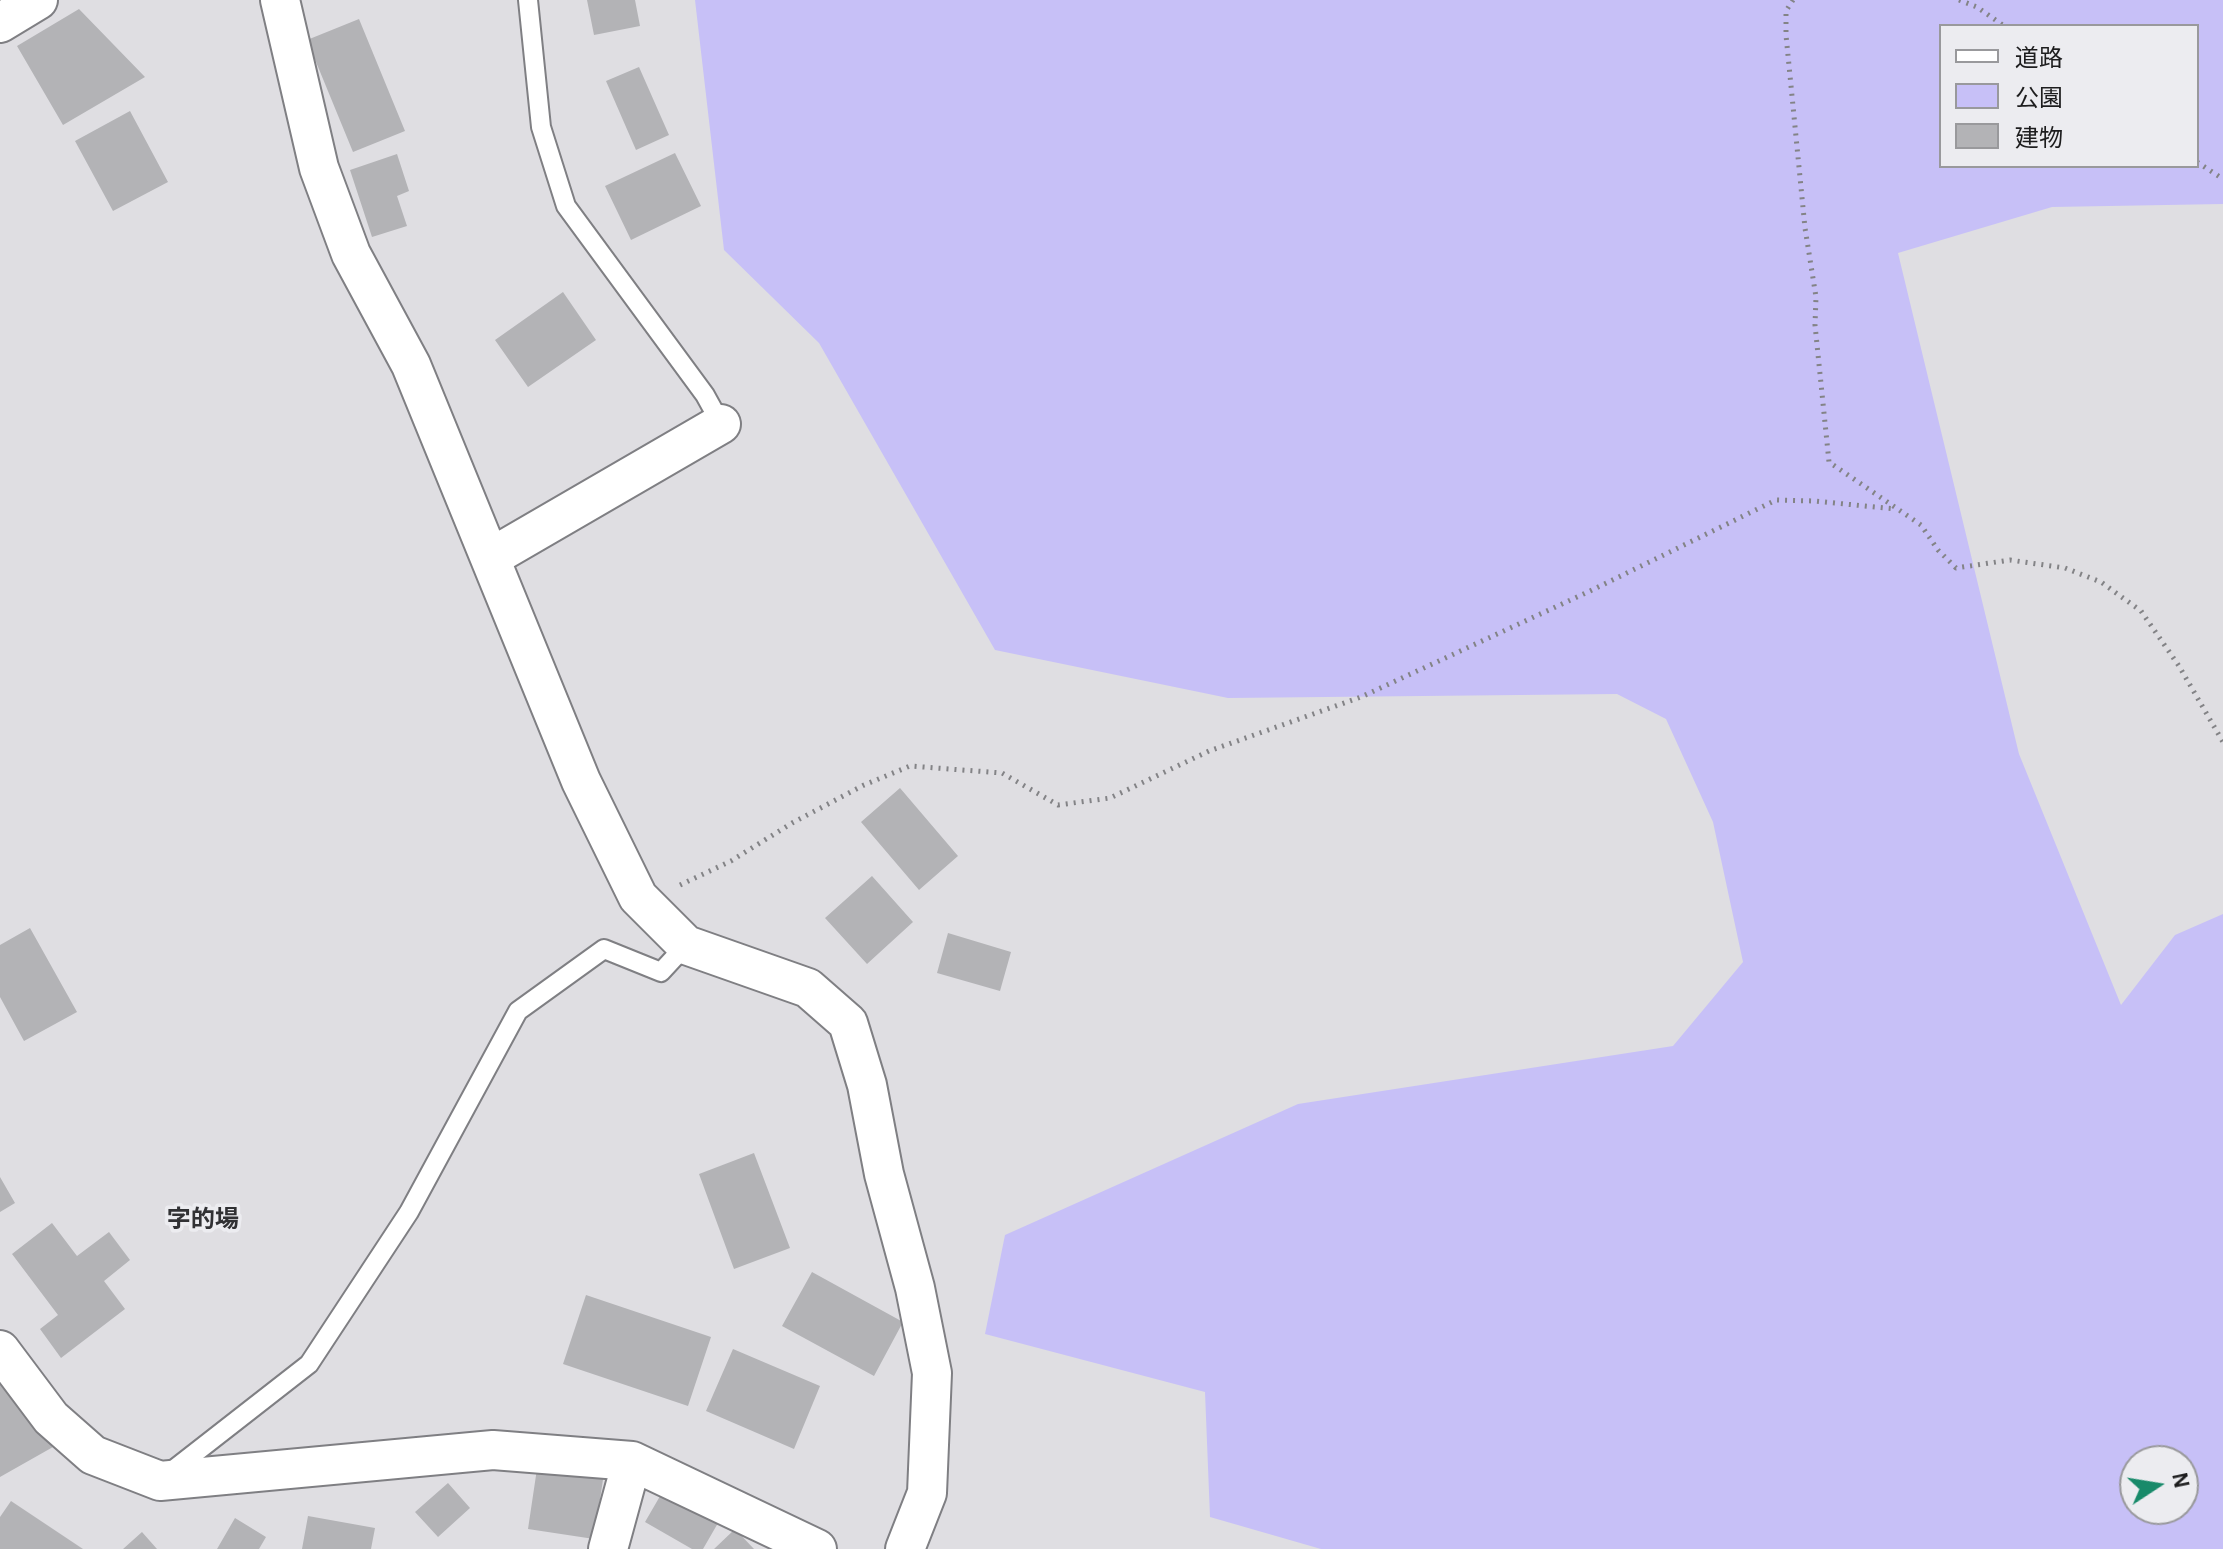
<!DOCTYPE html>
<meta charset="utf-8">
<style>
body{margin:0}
#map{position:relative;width:2223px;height:1549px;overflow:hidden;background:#dfdee2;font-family:"Alegreya Sans","Noto Sans JP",sans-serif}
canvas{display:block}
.legend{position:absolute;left:1939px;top:24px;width:260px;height:144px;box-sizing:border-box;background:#ececf0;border:2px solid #99999c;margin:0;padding:10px 14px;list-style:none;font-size:24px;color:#1d1d1e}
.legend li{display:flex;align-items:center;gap:16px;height:40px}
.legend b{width:40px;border:2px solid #99999c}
.north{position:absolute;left:2119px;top:1445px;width:80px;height:80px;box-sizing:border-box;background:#ececf0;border:2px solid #99999c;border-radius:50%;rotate:78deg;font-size:22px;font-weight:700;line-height:32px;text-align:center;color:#1d1d1e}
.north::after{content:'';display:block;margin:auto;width:28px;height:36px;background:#188a6a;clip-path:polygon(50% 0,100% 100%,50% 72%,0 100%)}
</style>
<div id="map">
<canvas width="2223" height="1549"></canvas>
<ul class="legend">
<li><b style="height:10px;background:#fff"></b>道路</li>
<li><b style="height:22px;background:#c7c0f7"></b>公園</li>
<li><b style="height:22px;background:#b3b3b6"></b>建物</li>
</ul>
<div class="north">N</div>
</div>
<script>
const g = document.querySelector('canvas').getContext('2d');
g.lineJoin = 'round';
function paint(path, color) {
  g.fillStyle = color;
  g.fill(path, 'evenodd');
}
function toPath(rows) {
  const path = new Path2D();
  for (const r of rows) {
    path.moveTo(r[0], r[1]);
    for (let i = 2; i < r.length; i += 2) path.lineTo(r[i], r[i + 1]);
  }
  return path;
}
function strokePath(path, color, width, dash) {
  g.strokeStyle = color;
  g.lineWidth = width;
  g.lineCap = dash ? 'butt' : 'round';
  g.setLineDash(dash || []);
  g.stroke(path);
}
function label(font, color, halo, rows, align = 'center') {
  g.font = font + ' "Alegreya Sans","Noto Sans JP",sans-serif';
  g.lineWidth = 7;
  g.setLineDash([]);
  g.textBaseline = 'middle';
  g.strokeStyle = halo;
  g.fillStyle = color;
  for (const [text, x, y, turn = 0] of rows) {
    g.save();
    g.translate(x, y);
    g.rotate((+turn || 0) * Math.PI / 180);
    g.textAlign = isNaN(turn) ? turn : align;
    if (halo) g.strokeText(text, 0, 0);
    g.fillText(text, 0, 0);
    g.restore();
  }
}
const green = toPath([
 [695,0,2223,0,2223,204,2052,207,1898,253,2019,754,2121,1005,2175,935,2223,914,2223,1549,1321,1549,1210,1517,1205,1392,985,1334,1005,1235,1298,1104,1673,1046,1743,962,1713,822,1666,719,1617,694,1228,698,995,650,819,343,724,250],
 [1941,26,2197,26,2197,166,1941,166],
 [2135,1461,2183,1461,2183,1509,2135,1509]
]);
const building = toPath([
 [587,0,635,0,640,26,594,35],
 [79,9,145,77,63,125,17,46],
 [359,19,405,131,353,152,307,40],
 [639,67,669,135,636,150,606,81],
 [130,111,168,182,113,211,75,141],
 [675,153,701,206,631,240,605,186],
 [397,154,409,191,397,196,407,226,372,237,350,170],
 [563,292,596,340,528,387,495,340],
 [900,788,958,856,919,890,861,822],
 [872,876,913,922,867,964,825,918],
 [30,928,77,1012,24,1041,0,997,0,945],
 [948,933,1011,952,1000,991,937,973],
 [754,1153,790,1248,734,1269,699,1174],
 [0,1177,15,1203,0,1212],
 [52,1223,77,1256,109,1232,130,1260,104,1281,125,1309,61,1358,40,1329,58,1315,12,1254],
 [812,1272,903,1322,874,1376,782,1326],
 [586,1295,711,1337,688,1406,563,1364],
 [733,1349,820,1386,794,1449,706,1411],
 [0,1383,53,1447,0,1477],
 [538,1462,604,1473,594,1539,528,1529],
 [448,1483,470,1508,438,1537,415,1512],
 [663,1491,718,1523,703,1549,692,1549,645,1522],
 [11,1501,83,1549,0,1549,0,1517],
 [308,1516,375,1528,371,1549,302,1549],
 [235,1518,266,1537,259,1549,217,1549],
 [735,1529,754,1549,714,1549],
 [142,1532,157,1549,123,1549]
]);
const path = toPath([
 [1793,0,1786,11,1786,35,1805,228,1816,297,1815,325,1829,462,1921,525,1938,550,1956,568,2010,560,2065,568,2101,582,2141,611,2179,666,2223,742],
 [1959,0,1977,7,2004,26],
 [2197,162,2223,179],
 [680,885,731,861,792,823,864,785,910,766,1002,773,1058,805,1110,798,1209,751,1361,697,1590,591,1776,500,1814,501,1896,509]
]);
const service = toPath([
 [528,0,541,127,566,206,705,395,721,424],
 [168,1474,309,1364,409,1212,518,1011,604,949,661,972,686,945]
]);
const minor = toPath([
 [280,0,319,168,351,254,411,365,581,781,638,897,686,945,808,988,848,1023,867,1085,884,1174,915,1288,932,1373,927,1493,905,1549],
 [0,23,38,0],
 [490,558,721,424],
 [0,1350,51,1418,93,1455,160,1481,493,1450,632,1461,817,1549],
 [608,1549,632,1461]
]);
const neighbourhoodNames = [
 ["字的場",203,1220]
];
paint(green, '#c7c0f7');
paint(building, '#b3b3b6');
strokePath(service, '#7f7f83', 22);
strokePath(minor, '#7f7f83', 42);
strokePath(path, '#838386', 5, [2, 6]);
strokePath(service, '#fff', 18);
strokePath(minor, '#fff', 38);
label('bold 24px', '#313134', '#ececf0', neighbourhoodNames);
</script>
